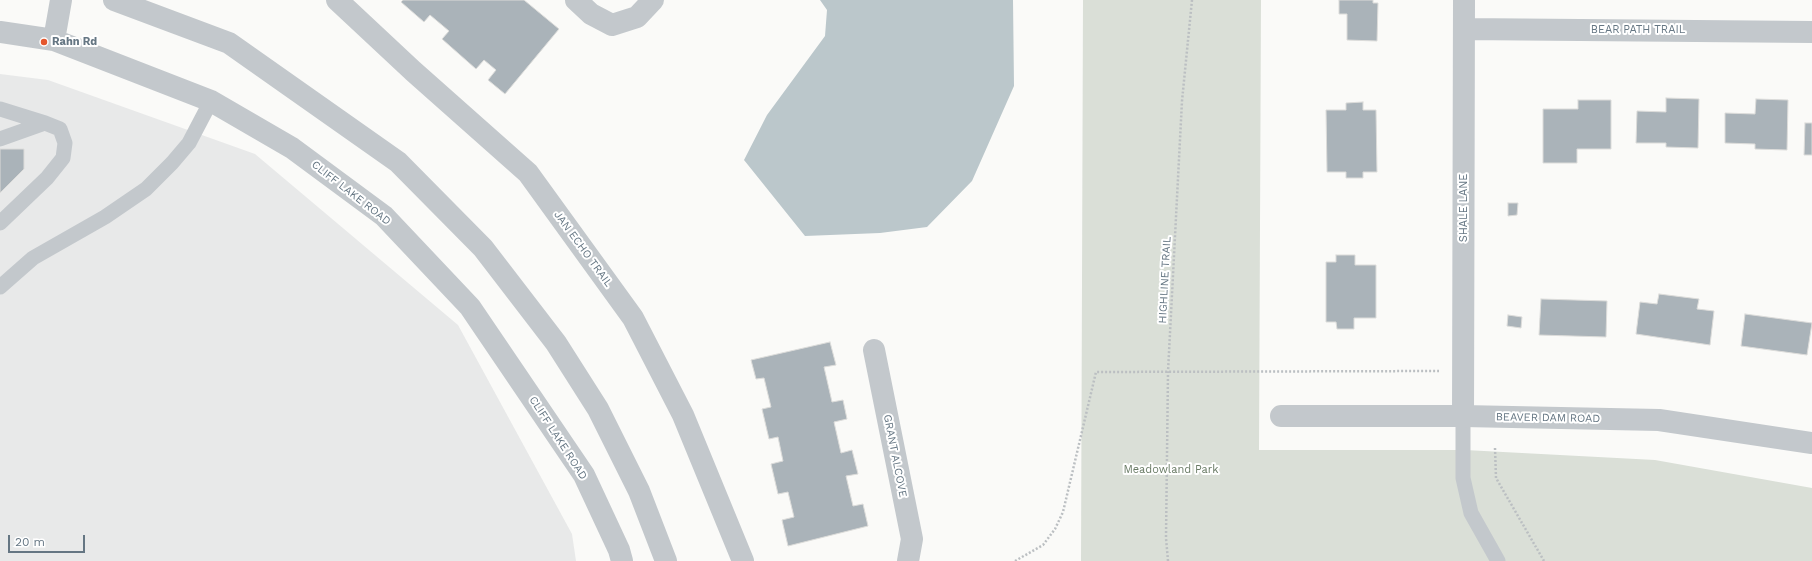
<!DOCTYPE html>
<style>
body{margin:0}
#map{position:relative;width:1812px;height:561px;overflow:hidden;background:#fafaf8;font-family:"Work Sans",sans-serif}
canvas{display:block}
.scale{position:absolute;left:8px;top:535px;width:77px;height:18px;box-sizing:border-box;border:2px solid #657683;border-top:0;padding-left:5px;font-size:12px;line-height:14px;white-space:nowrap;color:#657683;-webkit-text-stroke:3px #fff;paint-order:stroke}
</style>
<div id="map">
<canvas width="1812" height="561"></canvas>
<div class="scale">20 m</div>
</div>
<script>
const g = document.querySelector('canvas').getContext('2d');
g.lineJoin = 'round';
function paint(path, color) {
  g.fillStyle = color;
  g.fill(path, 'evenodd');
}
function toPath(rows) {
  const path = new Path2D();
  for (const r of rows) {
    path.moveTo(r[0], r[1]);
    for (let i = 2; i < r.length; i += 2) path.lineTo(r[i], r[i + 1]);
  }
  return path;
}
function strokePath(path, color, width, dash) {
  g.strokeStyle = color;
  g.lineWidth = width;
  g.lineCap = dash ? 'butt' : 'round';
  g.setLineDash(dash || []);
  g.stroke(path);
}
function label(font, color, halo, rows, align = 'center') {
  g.font = font + ' "Work Sans",sans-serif';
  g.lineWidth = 4;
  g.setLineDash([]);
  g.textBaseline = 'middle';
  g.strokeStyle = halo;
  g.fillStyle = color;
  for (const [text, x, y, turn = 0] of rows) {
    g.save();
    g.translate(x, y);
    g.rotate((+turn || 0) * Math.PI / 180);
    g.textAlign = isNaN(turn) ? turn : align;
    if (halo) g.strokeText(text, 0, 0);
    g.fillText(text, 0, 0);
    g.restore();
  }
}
const built = toPath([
 [0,74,48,80,255,154,458,325,572,534,576,561,0,561]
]);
const green = toPath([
 [1083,0,1261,0,1259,450,1465,450,1655,460,1812,488,1812,561,1081,561]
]);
const water = toPath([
 [820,0,1013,0,1014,86,972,181,927,227,880,233,805,236,744,160,767,115,825,36,827,10]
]);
const building = toPath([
 [403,0,524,0,559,29,505,94,488,80,496,70,484,60,476,69,442,39,449,31,430,15,424,22,401,2,403,0],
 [1339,0,1373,0,1373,3,1378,3,1377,41,1347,40,1347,14,1339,14,1339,0],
 [1666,98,1699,99,1698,148,1666,147,1666,143,1636,143,1637,111,1666,112,1666,98],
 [1756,99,1788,100,1787,150,1755,149,1755,144,1725,143,1725,113,1755,114,1756,99],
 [1578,100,1611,100,1611,149,1577,149,1577,163,1543,163,1543,109,1578,109,1578,100],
 [1363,102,1363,110,1376,110,1377,172,1363,172,1363,178,1346,178,1346,172,1327,172,1326,110,1346,110,1346,103,1363,102],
 [1805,123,1812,123,1812,155,1804,155,1805,123],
 [0,149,24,149,24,169,0,193,0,149],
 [1508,203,1518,203,1517,215,1508,216,1508,203],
 [1336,255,1355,255,1355,265,1376,265,1376,318,1354,318,1354,329,1337,329,1336,322,1326,322,1326,262,1336,262,1336,255],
 [1659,294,1699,299,1697,309,1714,311,1710,345,1636,334,1640,302,1657,304,1659,294],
 [1541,299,1607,301,1606,337,1539,335,1541,299],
 [1745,314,1812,323,1807,355,1741,346,1745,314],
 [1508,315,1522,317,1521,328,1507,326,1508,315],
 [830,342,836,365,824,367,832,402,843,400,847,419,834,422,841,453,852,450,858,474,846,476,853,506,863,504,868,526,788,546,782,520,794,517,788,492,778,494,771,464,783,461,778,437,769,439,762,409,771,407,764,378,756,379,751,360,830,342]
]);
const path = toPath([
 [1495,448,1496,478,1544,561],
 [1015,561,1043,545,1055,529,1063,512,1096,372,1439,371],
 [1168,561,1166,538,1168,372,1182,101,1192,0]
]);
const service = toPath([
 [0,109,45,123,60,129,65,143,63,158,47,178,0,223],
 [0,139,45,123],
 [0,287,33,258,105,217,146,189,172,163,189,143,211,101],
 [1463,416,1463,478,1471,513,1498,561]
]);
const minor = toPath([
 [337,0,413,71,528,173,633,318,683,415,743,561],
 [576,0,591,14,612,25,637,17,653,0],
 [1464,29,1812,32],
 [874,350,912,539,908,561],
 [1281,416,1463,416,1659,420,1812,443],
 [1463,416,1464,0]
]);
const tertiary = toPath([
 [114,0,229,43,398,162,483,248,556,343,598,409,639,491,666,561],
 [0,32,54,40,211,101,292,148,384,216,470,307,584,475,619,550,622,561],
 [54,40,61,0]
]);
const markers = [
 [44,42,4,"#e4572e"]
];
const streetNames = [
 ["BEAR PATH TRAIL",1638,30],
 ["CLIFF LAKE ROAD",351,193,38],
 ["SHALE LANE",1464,208,-90],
 ["JAN ECHO TRAIL",583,249,54],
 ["HIGHLINE TRAIL",1165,280,-87],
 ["BEAVER DAM ROAD",1548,418,1],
 ["CLIFF LAKE ROAD",558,438,57],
 ["GRANT ALCOVE",895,456,79]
];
const poiNames = [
 ["Rahn Rd",52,42]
];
const parkNames = [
 ["Meadowland Park",1171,470]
];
paint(built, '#e8e9e9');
paint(green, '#dadfd7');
paint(water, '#bbc7cb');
paint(building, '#aab3b9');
strokePath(building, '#dcdcda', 1);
strokePath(path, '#bbbfc2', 2.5, [2, 2]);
strokePath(service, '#c3c8cc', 15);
strokePath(minor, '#c3c8cc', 22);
strokePath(tertiary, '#c3c8cc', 22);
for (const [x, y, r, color] of markers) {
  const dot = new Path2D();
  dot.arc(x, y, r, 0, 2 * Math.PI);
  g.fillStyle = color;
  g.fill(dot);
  strokePath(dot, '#fff', 1.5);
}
label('11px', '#657683', '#fff', streetNames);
label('bold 11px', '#657683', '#fff', poiNames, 'left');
label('11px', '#687a64', '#fff', parkNames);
</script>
